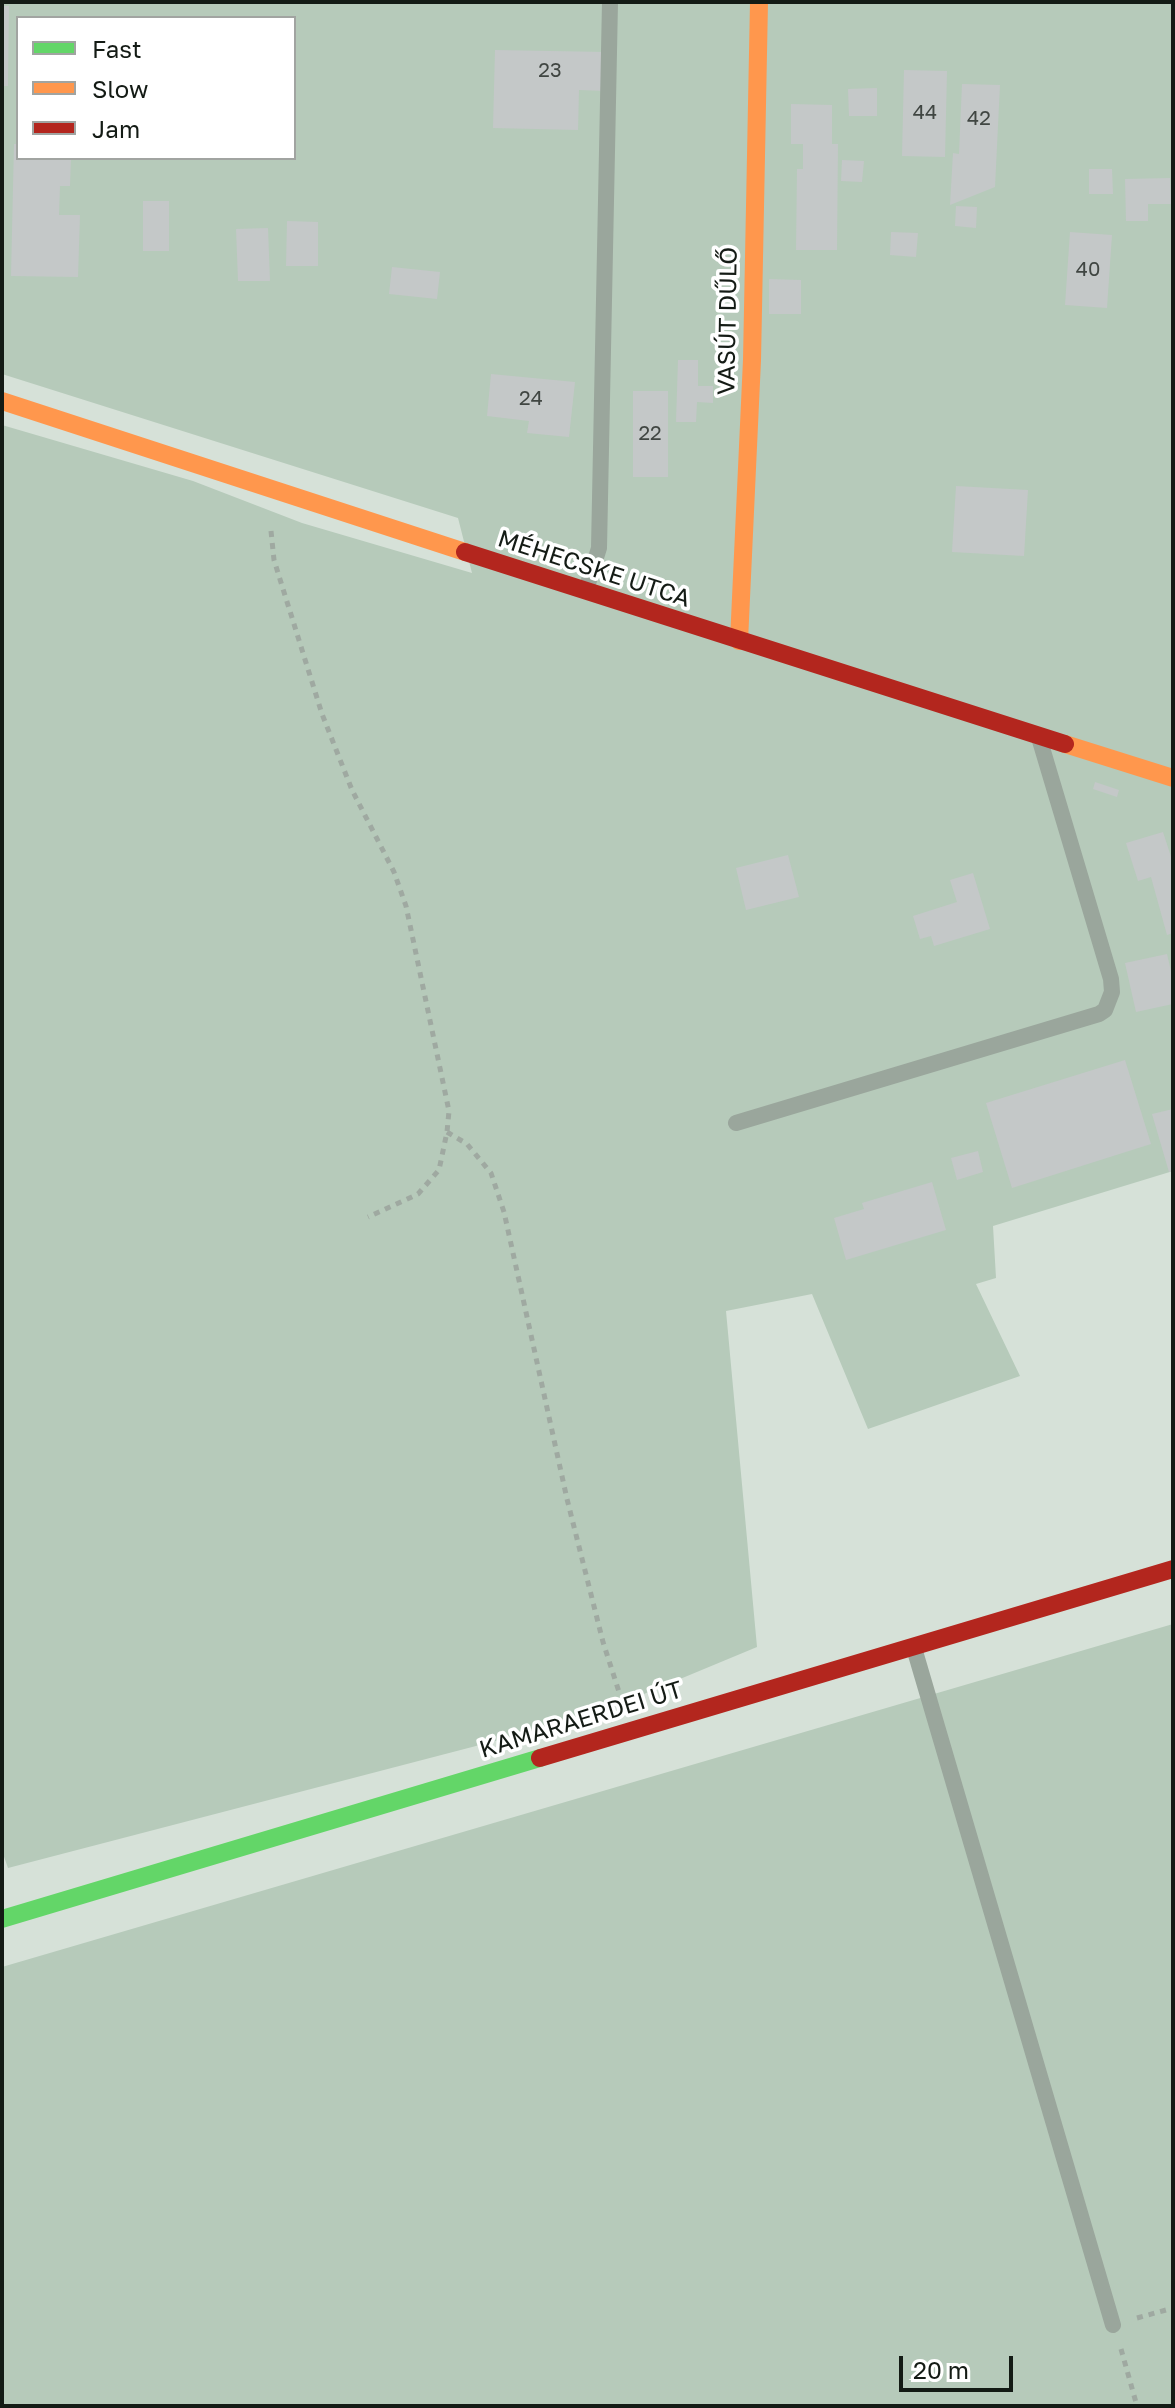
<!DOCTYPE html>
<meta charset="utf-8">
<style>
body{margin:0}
#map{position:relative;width:1175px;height:2408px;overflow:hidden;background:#d6e1d8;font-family:"Golos Text",sans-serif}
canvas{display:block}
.frame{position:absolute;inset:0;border:4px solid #141b15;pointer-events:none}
.legend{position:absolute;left:16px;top:16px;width:280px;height:144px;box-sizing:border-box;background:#fff;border:2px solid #a1a4a1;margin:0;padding:10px 14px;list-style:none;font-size:24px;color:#141b15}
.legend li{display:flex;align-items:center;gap:16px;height:40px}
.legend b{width:40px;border:2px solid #a1a4a1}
.scale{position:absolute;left:899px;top:2356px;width:114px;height:36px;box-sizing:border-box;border:4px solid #141b15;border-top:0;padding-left:10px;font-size:24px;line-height:28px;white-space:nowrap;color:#141b15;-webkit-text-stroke:6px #fff;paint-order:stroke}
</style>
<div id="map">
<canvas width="1175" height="2408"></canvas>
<div class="frame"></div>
<ul class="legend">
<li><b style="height:10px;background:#63d668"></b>Fast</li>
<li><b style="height:10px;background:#ff974d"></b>Slow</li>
<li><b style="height:10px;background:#b3261e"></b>Jam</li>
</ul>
<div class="scale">20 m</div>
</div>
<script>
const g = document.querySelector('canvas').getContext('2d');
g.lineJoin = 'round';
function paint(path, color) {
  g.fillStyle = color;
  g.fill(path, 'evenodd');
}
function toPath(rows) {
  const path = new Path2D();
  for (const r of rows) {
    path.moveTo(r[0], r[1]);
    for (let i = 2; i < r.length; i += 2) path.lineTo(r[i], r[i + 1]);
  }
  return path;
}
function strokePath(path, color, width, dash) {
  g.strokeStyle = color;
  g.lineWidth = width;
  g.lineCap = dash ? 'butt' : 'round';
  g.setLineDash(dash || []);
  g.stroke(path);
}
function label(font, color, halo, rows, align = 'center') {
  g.font = font + ' "Golos Text",sans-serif';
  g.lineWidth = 7;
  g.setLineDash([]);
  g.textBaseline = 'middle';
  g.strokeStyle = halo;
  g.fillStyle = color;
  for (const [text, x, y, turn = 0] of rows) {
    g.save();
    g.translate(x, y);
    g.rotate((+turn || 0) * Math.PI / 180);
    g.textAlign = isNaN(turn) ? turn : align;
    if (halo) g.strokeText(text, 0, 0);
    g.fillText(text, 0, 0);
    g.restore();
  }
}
const green = toPath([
 [2,2,1173,2,1173,1171,993,1226,996,1278,976,1284,1020,1376,868,1429,812,1294,726,1311,757,1647,591,1716,8,1868,2,1851,2,425,193,481,302,523,472,573,458,518,2,374],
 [18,18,294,18,294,158,18,158],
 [1173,1624,1173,2406,2,2406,2,1967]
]);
const building = toPath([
 [2,6,9,6,8,86,2,86],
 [495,50,606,52,606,91,579,90,578,130,493,128],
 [904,70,947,71,945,157,902,156],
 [962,84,1000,85,995,187,950,205,953,153,959,154],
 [877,88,877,116,849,116,848,89],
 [791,104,832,105,832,144,838,144,837,250,796,250,797,169,803,169,803,144,791,144],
 [14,144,18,144,18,158,71,158,70,186,60,186,59,215,80,215,78,277,11,276],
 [842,160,864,161,862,182,841,181],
 [1089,169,1112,169,1113,194,1089,194],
 [1170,178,1171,204,1148,204,1148,221,1126,221,1125,179],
 [143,201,169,201,169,251,143,251],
 [956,206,977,207,976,228,955,226],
 [287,221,318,222,318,266,286,266],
 [268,228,270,281,238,281,236,229],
 [891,232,918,233,916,257,890,255],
 [1070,232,1112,235,1107,308,1065,305],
 [392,267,440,272,437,299,389,294],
 [769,279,801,280,801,314,769,314],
 [678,360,698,360,698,386,713,386,713,403,697,402,696,422,676,422],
 [491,374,575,382,569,437,527,433,529,421,487,416],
 [633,391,668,391,668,477,633,477],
 [956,486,1028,490,1024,556,952,552],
 [1095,782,1119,790,1117,797,1093,789],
 [1163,832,1173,863,1173,933,1167,935,1151,877,1138,881,1126,843],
 [788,855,799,897,746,910,736,868],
 [973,873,990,929,934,946,931,936,920,939,913,916,957,902,950,880],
 [1167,954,1173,980,1173,1004,1136,1012,1125,963],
 [1125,1060,1151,1144,1012,1188,986,1103],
 [1173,1109,1173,1171,1169,1172,1152,1114],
 [978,1151,983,1172,957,1180,951,1158],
 [932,1182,946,1230,846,1260,834,1218,864,1209,862,1203]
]);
const path = toPath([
 [271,531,274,560,322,714,352,790,394,872,406,906,449,1111,447,1132,439,1170,418,1194,368,1217],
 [447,1132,467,1144,491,1173,504,1212,567,1499,603,1642,620,1695],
 [1137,2318,1173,2308],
 [1121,2349,1137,2406]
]);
const lane = toPath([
 [586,590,599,548,610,2],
 [736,1123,1099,1014,1105,1010,1112,992,1111,979,1040,741],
 [914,1648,1113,2325]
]);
const fast = toPath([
 [2,1919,540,1758]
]);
const slow = toPath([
 [2,401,465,552],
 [739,641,752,360,759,2],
 [1065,744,1173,778]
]);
const jam = toPath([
 [465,552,1065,744],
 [540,1758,1173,1569]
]);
const numberNames = [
 ["23",550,71],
 ["44",925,113],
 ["42",979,119],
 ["40",1088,270],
 ["24",531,399],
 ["22",650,434]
];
const streetNames = [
 ["VASÚT DŰLŐ",728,321,-89],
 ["MÉHECSKE UTCA",594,569,18],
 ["KAMARAERDEI ÚT",581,1720,-17]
];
paint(green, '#b6caba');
paint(building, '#c4c8c8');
strokePath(path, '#9fa9a1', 5, [6, 6]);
strokePath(lane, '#9aa69c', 16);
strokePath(fast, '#63d668', 18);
strokePath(slow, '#ff974d', 18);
strokePath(jam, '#b3261e', 18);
label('20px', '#404642', null, numberNames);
label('24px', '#141b15', '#fff', streetNames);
</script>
